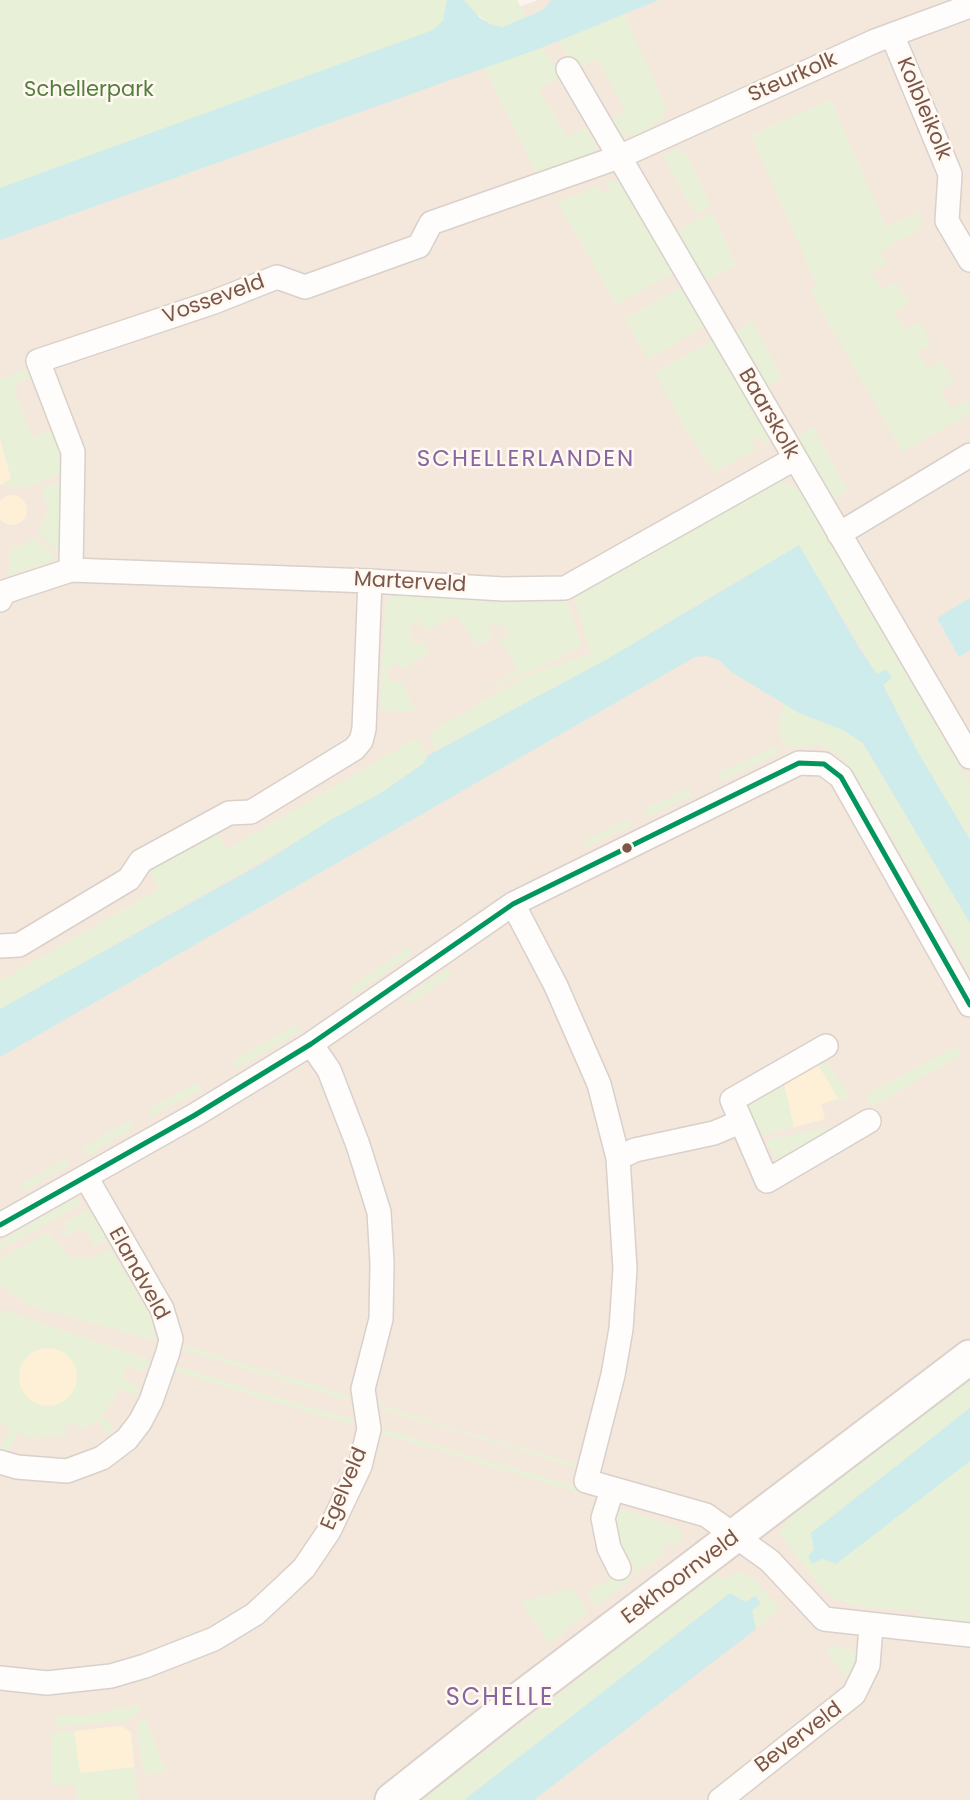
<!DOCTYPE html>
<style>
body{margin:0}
canvas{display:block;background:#faf4ee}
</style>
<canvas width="970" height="1800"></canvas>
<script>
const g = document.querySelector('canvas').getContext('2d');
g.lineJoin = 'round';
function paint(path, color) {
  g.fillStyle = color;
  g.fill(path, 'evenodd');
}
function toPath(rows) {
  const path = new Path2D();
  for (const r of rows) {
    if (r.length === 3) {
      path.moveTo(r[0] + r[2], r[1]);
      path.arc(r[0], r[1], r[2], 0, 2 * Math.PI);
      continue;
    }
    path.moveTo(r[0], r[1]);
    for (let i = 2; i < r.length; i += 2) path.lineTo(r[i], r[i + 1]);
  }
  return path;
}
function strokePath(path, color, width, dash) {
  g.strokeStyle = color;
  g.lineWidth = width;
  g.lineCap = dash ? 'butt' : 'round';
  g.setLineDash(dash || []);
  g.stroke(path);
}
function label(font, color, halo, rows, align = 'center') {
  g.font = font + ' Poppins,sans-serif';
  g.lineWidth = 5;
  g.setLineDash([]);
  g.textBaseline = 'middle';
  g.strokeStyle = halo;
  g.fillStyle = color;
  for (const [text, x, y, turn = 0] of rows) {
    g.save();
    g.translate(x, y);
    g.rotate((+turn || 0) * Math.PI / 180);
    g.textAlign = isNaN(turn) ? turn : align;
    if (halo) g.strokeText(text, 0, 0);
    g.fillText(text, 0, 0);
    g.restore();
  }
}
const residential = toPath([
 [538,0,970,0,970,1800,0,1800,0,202]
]);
const green = toPath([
 [0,0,455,0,482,47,0,218],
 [464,0,517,0,527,17,503,27,492,25,468,8],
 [624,14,667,109,662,111,665,118,636,135,628,136,616,133,607,122,626,111,596,58,575,71,559,40],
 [541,48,554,63,558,78,538,89,568,137,587,127,596,148,591,156,538,176,484,68],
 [831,100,886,227,920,212,922,227,880,252,886,264,871,272,882,290,896,282,909,303,895,312,905,330,920,322,931,343,917,352,928,369,942,361,954,382,940,391,950,409,965,401,970,409,970,413,903,452,811,292,816,283,751,135],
 [676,149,688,156,711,207,695,213,663,156],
 [618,180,674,272,616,305,558,202,599,186,602,193,610,190,607,183],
 [712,213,736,265,705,282,677,233,693,221],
 [683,286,705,326,648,359,625,319],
 [752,321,782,378,766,387,734,333],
 [713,340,770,441,764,444,759,437,752,442,756,449,714,472,686,430,655,373],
 [28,368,31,378,13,384,31,437,51,431,64,463,63,473,23,488,0,485,0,380],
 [813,427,848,491,831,501,794,438],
 [780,481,801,491,970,785,970,840,916,749,883,684,891,679,877,674,824,586,746,575,609,658,435,751,429,733,527,676,591,653,573,594,591,588,771,482],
 [62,482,60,537,59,552,38,533,48,510,42,488],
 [34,538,56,557,51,561,8,576,11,547,21,546],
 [401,594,565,597,582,645,545,665,483,691,518,670,500,640,510,635,507,628,493,624,487,627,493,638,477,647,457,614,426,631,420,620,411,624,409,632,415,646,423,641,429,653,403,669,396,663,387,670,390,682,401,682,416,712,380,710,385,606,390,597],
 [784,703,799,713,845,731,863,743,970,923,970,972,852,769,841,756,818,744,789,748,781,740,779,727],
 [415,739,418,739,427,756,424,763,381,793,0,1009,0,981,159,889,149,870,216,833,228,849],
 [776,746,780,753,721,781,719,773],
 [688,789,691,796,648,816,645,809],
 [628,819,632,825,586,847,583,842],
 [408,947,412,954,353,995,348,989],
 [447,968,453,975,409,1004,405,999],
 [296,1025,301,1031,237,1068,233,1061],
 [956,1046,961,1055,873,1106,868,1100,870,1093],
 [816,1061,831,1066,850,1097,821,1104,825,1119,763,1135,744,1103],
 [198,1082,202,1089,150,1117,148,1110],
 [129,1121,134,1127,88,1155,84,1147],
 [835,1126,782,1157,775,1156,767,1143,767,1140],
 [67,1158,70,1164,25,1191,21,1185],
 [77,1197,81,1204,0,1250,0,1243,8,1237],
 [91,1208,109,1239,95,1247,88,1232,79,1228,63,1238,61,1235,67,1230,64,1223],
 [48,1232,71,1258,92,1258,111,1250,152,1318,155,1340,28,1305,4,1288,0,1284,0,1260],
 [0,1309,150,1360,145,1372,126,1366,123,1380,140,1387,137,1396,121,1389,101,1416,114,1430,110,1436,97,1420,80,1430,77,1424,65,1425,65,1435,50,1437,34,1438,17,1433,9,1452,0,1448,10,1429,0,1422],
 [182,1345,349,1396,348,1400,180,1349],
 [176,1366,267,1395,356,1420,354,1425,265,1399,173,1370],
 [970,1377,970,1408,811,1533,907,1508,970,1461,970,1626,922,1622,921,1610,871,1608,836,1600,821,1587,779,1534,784,1525,795,1512],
 [377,1403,456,1429,576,1464,575,1467,404,1416,377,1407],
 [378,1427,444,1448,595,1492,593,1497,377,1432],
 [617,1508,679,1527,682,1530,681,1540,672,1548,668,1543,664,1547,666,1552,637,1574,629,1556,622,1552,616,1532],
 [626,1570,633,1578,596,1607,587,1592],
 [738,1572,753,1578,780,1609,756,1629,752,1610,761,1604,756,1596,747,1602,730,1593,464,1800,422,1800,700,1585,719,1574,723,1580],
 [574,1589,588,1613,549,1644,521,1601],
 [833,1646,858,1651,850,1681,827,1652],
 [140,1705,141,1709,130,1720,55,1727,56,1716,85,1715],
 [145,1717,166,1771,144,1774,137,1734,137,1725],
 [121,1726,131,1732,138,1800,78,1800,75,1785,51,1786,51,1733]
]);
const sand = toPath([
 [0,439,11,479,0,485],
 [12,510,15],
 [818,1065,838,1098,821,1104,825,1119,794,1127,784,1084],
 [48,1377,29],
 [121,1726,131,1732,134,1767,80,1773,74,1731]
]);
const water = toPath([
 [447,0,464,0,480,18,492,25,503,27,543,10,552,0,659,0,541,48,0,240,0,188,433,30,443,21],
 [799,545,861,651,877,674,886,669,892,678,883,685,916,749,970,840,970,923,863,743,845,731,799,713,733,673,719,660,707,656,695,657,0,1057,0,1009,266,861,332,819,381,793,424,763,427,756,609,658],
 [970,598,970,650,959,657,937,618],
 [970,1408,970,1461,836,1564,822,1559,812,1564,808,1557,814,1549,811,1533],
 [730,1593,746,1602,755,1596,761,1604,752,1610,756,1629,534,1800,464,1800]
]);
const street = toPath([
 [893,37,950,174,947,221,970,260],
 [568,69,970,757],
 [839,534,970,455],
 [71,570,73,452,38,361,214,302,277,277,305,287,419,246,431,223,619,157,875,41,970,6],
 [0,600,4,592,71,570,370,581,503,589,565,588,794,459],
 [513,904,556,986,599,1084,618,1158,625,1269,621,1329,613,1375,586,1481,706,1515,770,1561,824,1619,970,1635],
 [0,946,19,945,129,879,141,861,229,813,251,812,354,749,361,741,364,729,370,581],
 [826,1046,732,1100,767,1181,869,1121],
 [618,1158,635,1150,714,1133,740,1122],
 [0,1225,195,1115,311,1044,513,904,799,763,824,764,841,777,970,1005],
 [0,1462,17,1467,67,1471,102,1458,127,1439,140,1422,151,1401,168,1352,171,1339,162,1309,86,1177],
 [612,1490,603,1518,609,1548,619,1568],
 [0,1678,47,1683,111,1676,145,1666,214,1639,255,1614,283,1588,304,1568,329,1531,360,1466,369,1429,363,1389,381,1319,382,1263,379,1212,358,1145,329,1070,311,1044],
 [720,1800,854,1694,868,1665,871,1626]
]);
const secondary = toPath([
 [392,1800,508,1708,970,1357]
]);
const bus1 = toPath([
 [0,1225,195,1115,311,1044,513,904,799,763,824,764,841,777,970,1005]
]);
const markers = [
 [627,848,6,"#7c5749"]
];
const streetNames = [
 ["Steurkolk",793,78,-24],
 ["Kolbleikolk",923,109,67],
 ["Vosseveld",214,300,-20],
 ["Baarskolk",768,414,60],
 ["Marterveld",410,583,3],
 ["Elandveld",138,1274,61],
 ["Egelveld",345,1489,-67],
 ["Eekhoornveld",681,1578,-37],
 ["Beverveld",799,1738,-37]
];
const parkNames = [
 ["Schellerpark",89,91]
];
const neighbourhoodNames = [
 ["SCHELLERLANDEN",526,460]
];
const quarterNames = [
 ["SCHELLE",500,1699]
];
paint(residential, '#f4e8dd');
paint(green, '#e8f1d8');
paint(sand, '#fdf0d6');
paint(water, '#ceecec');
strokePath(street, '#d9d0ca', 26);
strokePath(secondary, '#dbd1cb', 37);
strokePath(street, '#fefdfc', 23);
strokePath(secondary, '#fefdfc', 33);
strokePath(bus1, '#00965e', 5);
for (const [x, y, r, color] of markers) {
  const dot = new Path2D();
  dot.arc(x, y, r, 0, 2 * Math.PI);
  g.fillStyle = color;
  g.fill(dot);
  strokePath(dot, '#fff9f2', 2.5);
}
label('21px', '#7c5749', '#fff9f2', streetNames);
label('21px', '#557d3d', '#fff9f2', parkNames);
g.letterSpacing = '2px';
label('23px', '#87669f', '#fff9f2', neighbourhoodNames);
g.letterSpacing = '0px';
g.letterSpacing = '2px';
label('24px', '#87669f', '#fff9f2', quarterNames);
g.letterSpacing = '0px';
</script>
